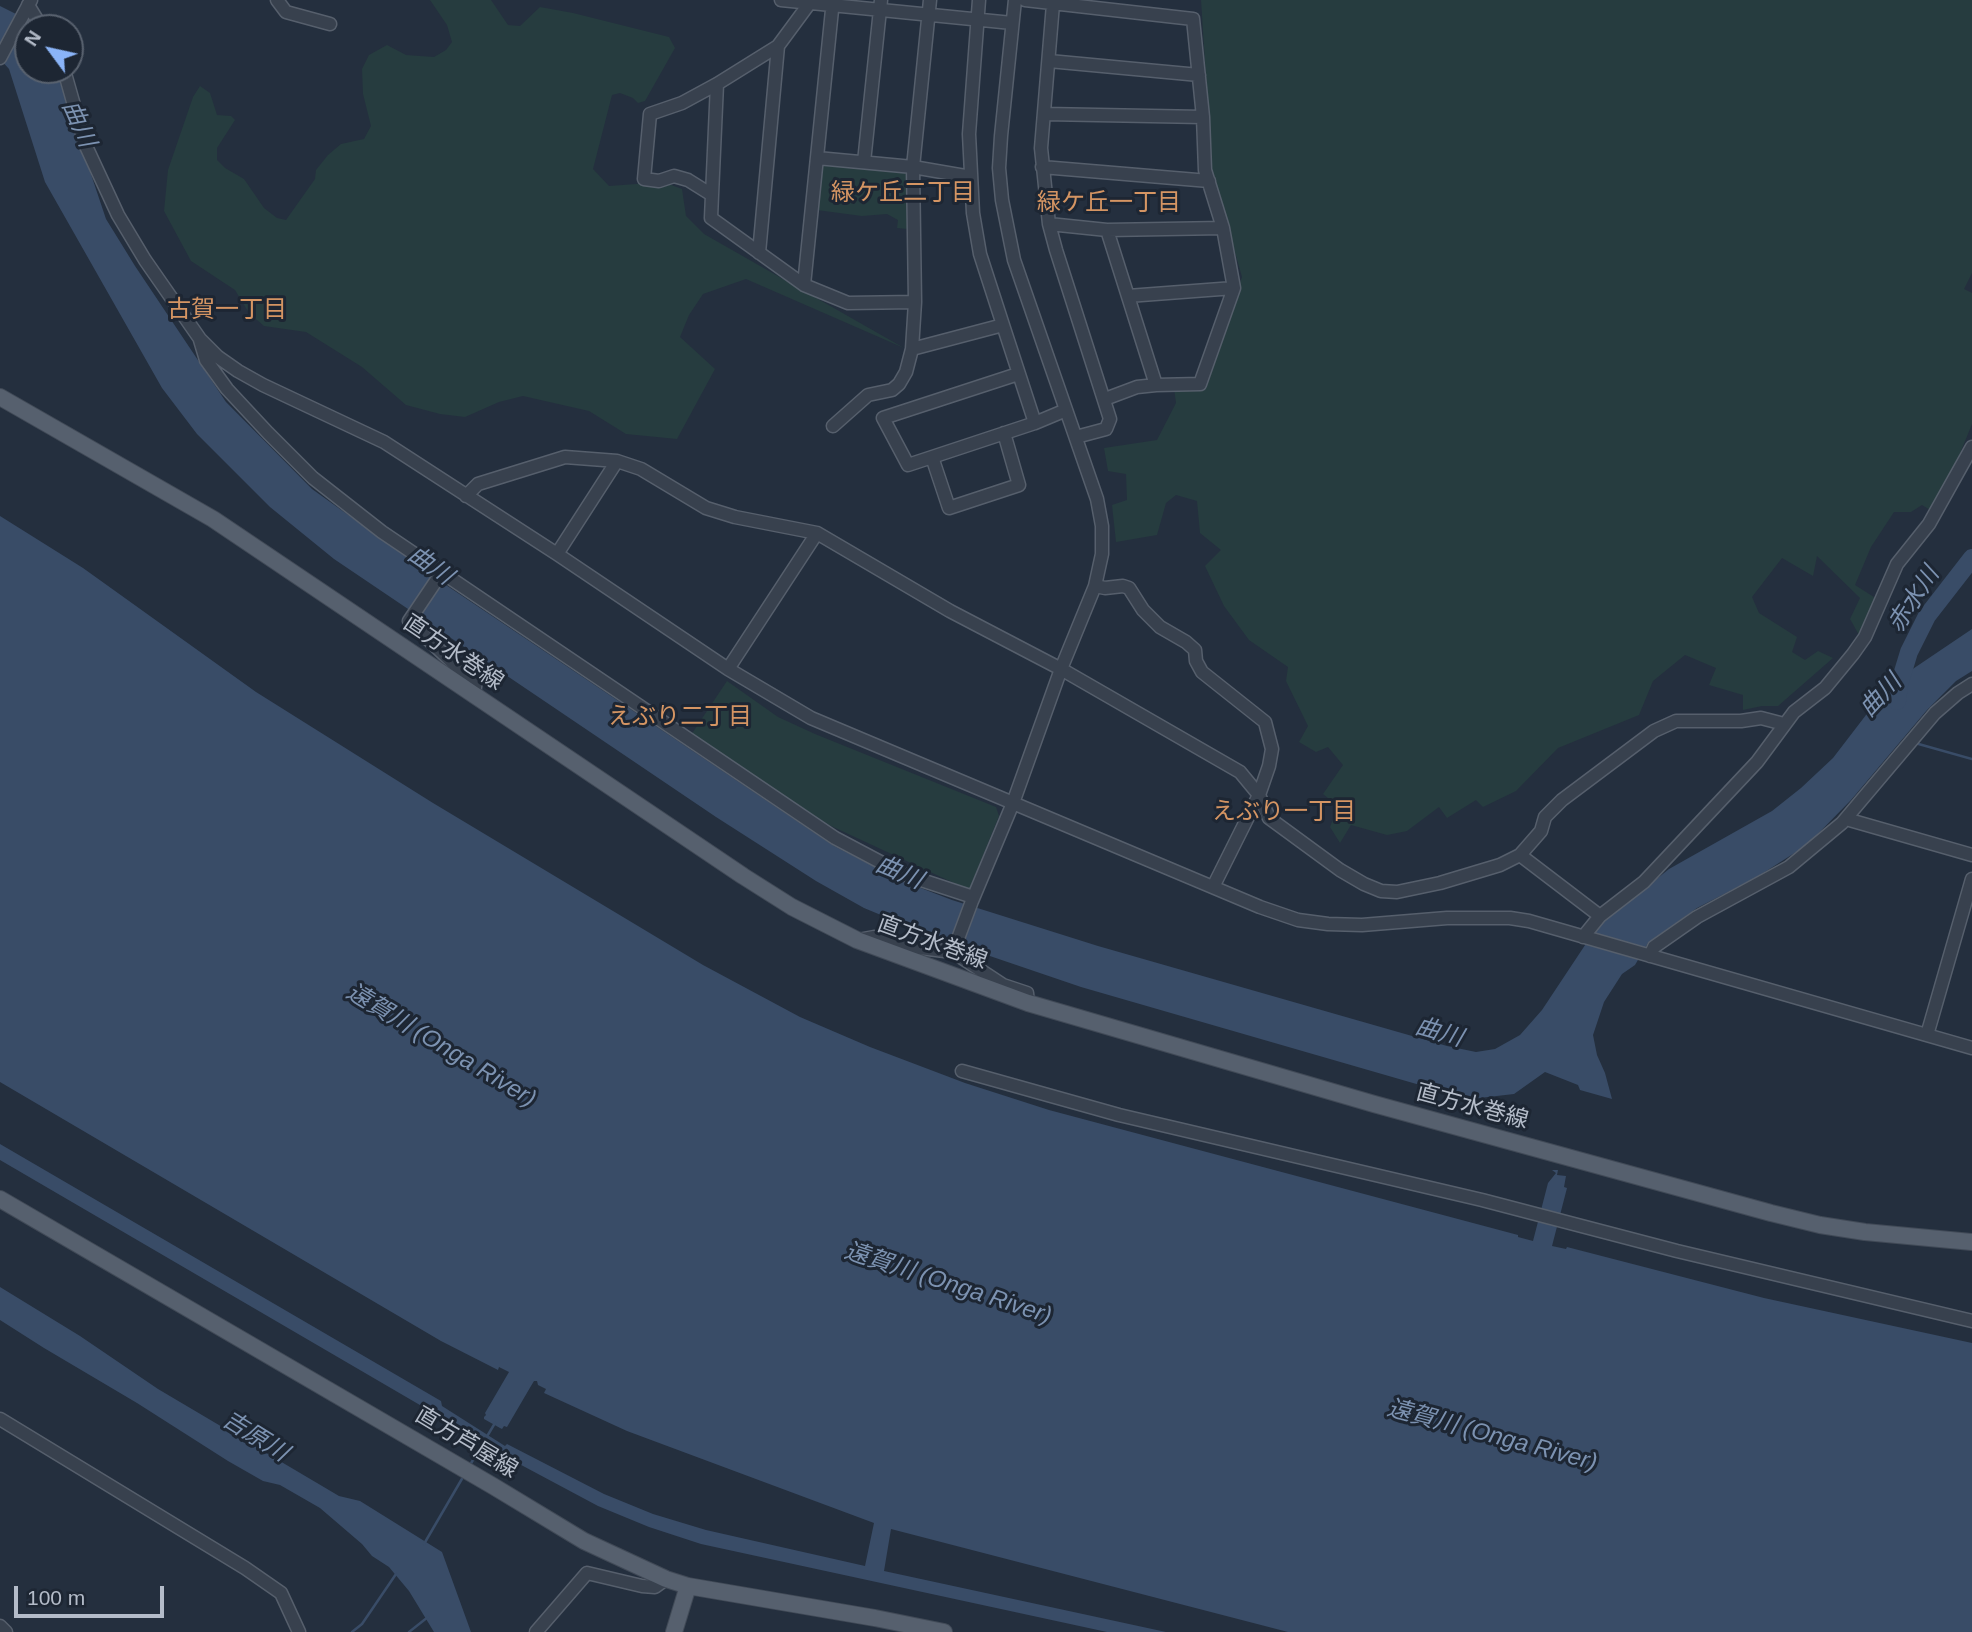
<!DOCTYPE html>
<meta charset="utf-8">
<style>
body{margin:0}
#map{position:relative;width:1972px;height:1632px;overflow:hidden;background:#242f3e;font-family:Helvetica,sans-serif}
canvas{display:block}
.north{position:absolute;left:14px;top:14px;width:70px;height:70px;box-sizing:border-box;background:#1d2633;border:2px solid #59626f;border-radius:50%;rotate:303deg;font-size:19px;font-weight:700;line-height:28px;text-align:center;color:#b4bcc9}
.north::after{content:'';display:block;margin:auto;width:24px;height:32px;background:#8ab4f8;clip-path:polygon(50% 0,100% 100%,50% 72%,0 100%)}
.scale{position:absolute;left:14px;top:1586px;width:150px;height:32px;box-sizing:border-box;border:4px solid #b4bcc9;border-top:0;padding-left:9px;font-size:21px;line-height:24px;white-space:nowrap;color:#b4bcc9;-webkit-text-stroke:5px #1d2633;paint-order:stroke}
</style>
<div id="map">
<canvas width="1972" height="1632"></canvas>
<div class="north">N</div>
<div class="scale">100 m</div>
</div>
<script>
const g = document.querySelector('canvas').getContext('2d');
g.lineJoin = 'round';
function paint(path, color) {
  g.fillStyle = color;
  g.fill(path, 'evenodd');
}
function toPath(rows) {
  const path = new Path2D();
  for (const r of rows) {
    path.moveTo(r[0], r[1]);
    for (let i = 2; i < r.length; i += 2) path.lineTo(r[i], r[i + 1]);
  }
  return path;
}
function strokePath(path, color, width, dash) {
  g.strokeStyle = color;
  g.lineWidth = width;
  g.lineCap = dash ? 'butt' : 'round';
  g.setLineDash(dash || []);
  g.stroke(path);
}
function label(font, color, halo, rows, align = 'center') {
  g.font = font + ' Helvetica,"Noto Sans JP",sans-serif';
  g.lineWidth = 6;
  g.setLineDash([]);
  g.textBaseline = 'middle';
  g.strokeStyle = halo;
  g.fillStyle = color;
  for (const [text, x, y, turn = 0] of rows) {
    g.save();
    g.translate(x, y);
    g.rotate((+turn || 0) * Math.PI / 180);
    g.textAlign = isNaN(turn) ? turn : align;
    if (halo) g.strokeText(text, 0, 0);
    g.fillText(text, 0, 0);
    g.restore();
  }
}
const green = toPath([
 [430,0,491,0,508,25,520,26,540,7,573,13,669,37,675,48,645,101,638,103,633,98,620,93,612,95,593,169,609,186,663,182,682,189,686,216,704,234,904,348,746,279,703,294,689,315,680,337,715,369,677,439,626,434,589,411,523,396,499,402,465,417,440,414,406,405,362,367,306,332,264,326,249,313,235,290,191,261,164,211,168,170,193,97,200,86,210,93,217,115,231,116,235,120,217,148,217,160,225,168,244,179,264,208,277,218,286,220,315,179,316,170,328,155,341,144,364,139,371,126,363,94,362,69,369,55,387,45,406,55,434,57,446,50,452,42,447,25],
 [1201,0,1972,0,1972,273,1964,289,1972,293,1972,424,1950,478,1932,511,1922,505,1911,512,1894,512,1871,547,1855,585,1877,599,1859,635,1850,619,1860,598,1817,556,1813,576,1782,558,1752,597,1759,613,1797,637,1792,652,1805,660,1818,651,1833,658,1778,706,1762,706,1743,710,1743,695,1709,685,1716,668,1685,655,1653,681,1639,715,1558,748,1516,791,1483,807,1476,800,1447,818,1439,807,1407,831,1387,835,1351,825,1340,843,1330,827,1338,806,1323,794,1343,765,1328,747,1316,752,1299,742,1308,726,1286,681,1288,667,1249,640,1224,606,1205,566,1221,550,1200,533,1197,501,1176,495,1166,503,1157,535,1116,542,1112,505,1127,500,1126,474,1108,471,1104,448,1157,440,1176,403,1173,380,1208,375,1242,277,1212,171],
 [824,163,902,171,909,177,908,229,897,228,898,220,887,214,862,216,817,210,820,167],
 [727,681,778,717,815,734,996,807,999,816,969,890,829,825,691,735]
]);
const water = toPath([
 [0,6,16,14,32,28,28,28,28,70,56,70,106,219,135,266,226,402,312,489,443,583,834,846,900,880,952,900,1098,946,1447,1046,1476,1052,1495,1049,1520,1035,1542,1010,1601,921,1617,911,1669,869,1772,811,1801,788,1833,758,1889,685,1972,629,1972,671,1956,681,1927,710,1851,800,1807,845,1757,877,1697,908,1648,943,1635,965,1622,974,1604,1002,1593,1035,1597,1055,1605,1073,1612,1099,1580,1090,1578,1085,1545,1072,1514,1094,1462,1100,1463,1094,1451,1094,1081,987,934,937,864,908,816,881,716,817,334,559,270,507,197,434,162,388,45,182,9,69,0,59],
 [0,516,83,568,256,692,433,803,703,965,800,1017,870,1047,965,1083,1049,1110,1518,1235,1518,1237,1533,1241,1548,1183,1556,1173,1552,1170,1558,1170,1557,1175,1566,1176,1564,1187,1567,1188,1552,1246,1566,1249,1567,1247,1764,1298,1972,1343,1972,1632,1288,1632,891,1529,884,1571,1166,1632,1107,1632,701,1544,649,1527,598,1506,495,1451,493,1448,473,1436,0,1160,0,1144,441,1401,442,1406,505,1446,507,1444,604,1494,653,1514,706,1530,865,1566,874,1523,627,1431,544,1393,546,1389,538,1385,537,1381,534,1381,531,1386,507,1427,504,1426,502,1429,500,1428,484,1419,484,1417,486,1415,485,1413,509,1372,499,1367,498,1370,441,1341,0,1082],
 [0,1287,80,1336,158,1389,339,1496,360,1501,442,1552,471,1632,434,1632,409,1591,389,1567,372,1556,362,1544,320,1508,280,1485,263,1481,228,1461,137,1403,44,1348,0,1320]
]);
const stream = toPath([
 [1915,743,1972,759],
 [470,1465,495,1423],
 [424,1544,463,1477],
 [352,1632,362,1624,396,1574],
 [409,1632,428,1617]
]);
const river = toPath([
 [1897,701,1899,685,1909,652,1927,616,1972,558]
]);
const minor = toPath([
 [277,0,286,12,330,24],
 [781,0,1012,23],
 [1025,0,1193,19,1203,117,1205,170,1223,228,1234,288,1200,384,1156,385,1107,230],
 [809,4,778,46,717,84,682,103,650,114,644,179,659,181,674,176,688,180,712,195,711,218,804,285,848,303,915,302],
 [1053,4,1041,148,1049,224,1056,250,1110,419,1106,429,1076,437],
 [28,5,42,28],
 [0,58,31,0],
 [1049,61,1199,75],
 [64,70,85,144,118,215,145,260,200,339,218,357,238,371,263,385,384,442,557,554,728,669,811,718,1260,907,1298,920,1328,924,1362,925,1447,918,1510,918,1529,921,1972,1048],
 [1045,114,1203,117],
 [817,158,913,167,971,177],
 [864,162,881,0],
 [1042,167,1209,181],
 [712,195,717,84],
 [1049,224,1107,230,1223,228],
 [759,253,778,46],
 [804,285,833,0],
 [1128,296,1234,288],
 [1003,325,1035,423],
 [200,340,206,360,227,389,268,433,313,478,382,532,835,838,903,874,973,897],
 [912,349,1003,325,980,254,973,213,969,134,979,0],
 [1018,374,883,418,908,465,1035,423,1066,410],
 [1105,399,1137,387,1156,385],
 [833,426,868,395,892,390,899,384,906,372,912,349,915,302,913,167,930,0],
 [932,457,949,508,1019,485,1004,433],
 [466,496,478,484,565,457,617,461,641,469,706,508,735,517,817,533,950,611,1061,669,1240,772,1259,795,1269,818,1340,870,1364,884,1381,891,1397,892,1440,883,1500,865,1520,855,1541,831,1545,817,1562,800,1654,731,1676,721,1741,721,1761,718,1784,724],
 [557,554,617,461],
 [442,572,409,621,454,664,476,679,474,695],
 [1095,586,1105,588,1123,586,1129,588,1143,610,1160,627,1186,642,1195,650,1196,661,1202,672,1265,722,1272,749,1269,766,1259,795,1213,887],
 [728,669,817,533],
 [1846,819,1972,855],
 [1520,855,1600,916],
 [1583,937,1600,916,1644,882,1757,762,1794,712,1825,688,1853,654,1865,637,1897,564,1929,524,1972,447],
 [858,940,874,937,903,946,953,952,1003,985,1027,993,1028,1003],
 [953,952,972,901,1013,803,1061,669,1095,586,1102,554,1102,526,1097,499,1014,260,1002,200,999,168,1001,136,1015,0],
 [1650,956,1654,947,1697,917,1789,867,1842,823,1935,713,1958,693,1972,684],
 [1927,1035,1972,879],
 [962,1071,1119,1115,1482,1200,1677,1251,1972,1321],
 [0,1419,245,1568,281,1593,299,1632],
 [0,1626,6,1632],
 [536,1632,587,1573,642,1586,655,1587,666,1579]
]);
const major = toPath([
 [0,397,213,519,743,876,792,907,857,940,1028,1003,1374,1104,1771,1213,1820,1225,1865,1232,1972,1242],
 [0,1199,493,1486,584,1541,666,1579,688,1586,875,1618,944,1632],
 [674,1632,688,1586]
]);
const streetNames = [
 ["直方水巻線",453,653,34],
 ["直方水巻線",932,943,20],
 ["直方水巻線",1472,1107,15],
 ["直方芦屋線",466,1443,31]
];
const waterNames = [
 ["曲川",78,124,66],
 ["曲川",430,566,35],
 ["赤水川",1914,600,-57],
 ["曲川",1881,696,-47],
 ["曲川",899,873,23],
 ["曲川",1439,1033,16],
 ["遠賀川 (Onga River)",441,1046,31],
 ["遠賀川 (Onga River)",948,1284,18],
 ["遠賀川 (Onga River)",1492,1436,15],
 ["吉原川",255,1437,32]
];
const neighbourhoodNames = [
 ["緑ケ丘二丁目",903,193],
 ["緑ケ丘一丁目",1109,203],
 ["古賀一丁目",227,310],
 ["えぶり二丁目",680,717],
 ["えぶり一丁目",1284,812]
];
paint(green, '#263c3f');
paint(water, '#394c67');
strokePath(stream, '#394c67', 2.5);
strokePath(river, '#394c67', 18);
strokePath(minor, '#565f6c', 15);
strokePath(major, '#414a57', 18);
strokePath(minor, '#38414e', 12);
strokePath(major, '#56606e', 16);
label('23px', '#b4bcc9', '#1d2633', streetNames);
label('italic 24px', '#7c92b1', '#1d2633', waterNames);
label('24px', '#d59563', '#1d2633', neighbourhoodNames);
</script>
